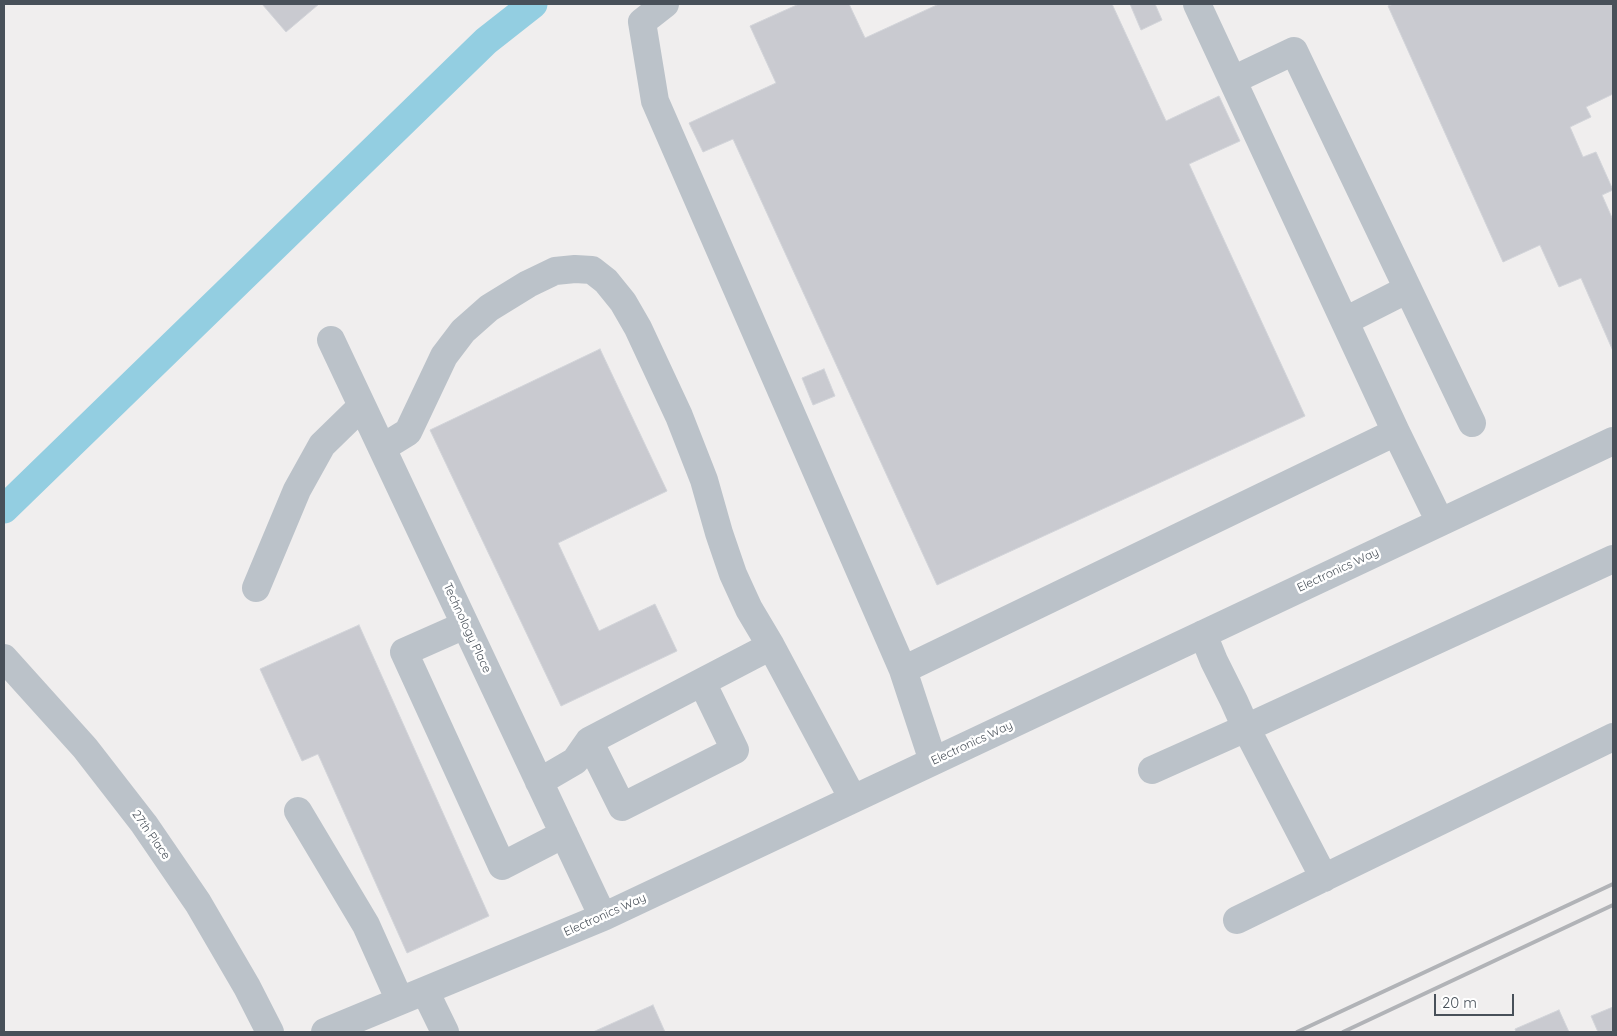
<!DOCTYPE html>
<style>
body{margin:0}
#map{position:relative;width:1617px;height:1036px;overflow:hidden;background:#f0eeee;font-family:Quicksand,sans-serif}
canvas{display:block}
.frame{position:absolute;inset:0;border:5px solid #485059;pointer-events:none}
.scale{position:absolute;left:1434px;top:994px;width:80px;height:22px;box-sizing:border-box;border:2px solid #485059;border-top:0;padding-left:6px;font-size:15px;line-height:18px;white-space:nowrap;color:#485059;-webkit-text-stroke:4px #fff;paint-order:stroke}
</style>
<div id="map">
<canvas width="1617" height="1036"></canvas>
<div class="frame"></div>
<div class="scale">20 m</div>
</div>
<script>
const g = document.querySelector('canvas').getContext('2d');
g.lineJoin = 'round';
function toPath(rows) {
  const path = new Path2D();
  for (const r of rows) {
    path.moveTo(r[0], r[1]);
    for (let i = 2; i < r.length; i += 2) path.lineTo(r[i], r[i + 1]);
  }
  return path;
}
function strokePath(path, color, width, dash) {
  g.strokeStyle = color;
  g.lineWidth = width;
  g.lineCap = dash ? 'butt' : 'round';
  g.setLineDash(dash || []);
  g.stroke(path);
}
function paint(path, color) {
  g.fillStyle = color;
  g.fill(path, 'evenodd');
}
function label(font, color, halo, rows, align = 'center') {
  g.font = font + ' Quicksand,sans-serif';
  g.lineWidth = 5;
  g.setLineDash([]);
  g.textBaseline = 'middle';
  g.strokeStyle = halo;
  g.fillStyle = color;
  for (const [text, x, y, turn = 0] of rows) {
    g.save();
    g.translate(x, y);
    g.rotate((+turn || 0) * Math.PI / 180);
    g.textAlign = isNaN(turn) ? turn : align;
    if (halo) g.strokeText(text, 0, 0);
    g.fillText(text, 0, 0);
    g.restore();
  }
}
const canal = toPath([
 [4,509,486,41,533,4]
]);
const building = toPath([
 [262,4,319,4,286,32,262,4],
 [799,4,849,4,865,38,939,4,1112,4,1166,121,1219,96,1240,141,1189,164,1305,416,937,585,733,139,703,152,689,123,776,83,750,26,799,4],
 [1130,4,1155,4,1162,20,1141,30,1130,4],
 [1394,4,1613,4,1613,94,1586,107,1591,117,1570,127,1583,157,1596,152,1613,190,1602,195,1613,220,1613,351,1581,278,1559,287,1540,245,1503,262,1388,6,1394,4],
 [600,349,667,491,558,543,599,631,655,604,677,651,561,706,430,430,600,349],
 [824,369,835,396,813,405,802,378,824,369],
 [359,625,489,916,407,953,318,754,302,761,260,669,359,625],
 [653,1005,665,1032,593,1032,653,1005],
 [1613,1007,1613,1032,1598,1032,1591,1016,1613,1007],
 [1559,1010,1569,1032,1516,1032,1515,1029,1559,1010]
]);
const minor = toPath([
 [665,4,642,22,655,101,903,670,933,761],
 [1233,80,1294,51,1472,423],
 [1345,321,1408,289],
 [331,340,603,917],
 [1396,432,1440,522],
 [382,448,408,432,444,356,463,331,489,308,528,284,555,271,575,269,592,270,606,281,623,302,638,328,679,416,704,480,719,533,733,574,749,609,771,646],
 [256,588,297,490,322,445,362,406],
 [465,625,404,652,502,866,564,834],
 [4,658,85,748,144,824,198,903,247,987,270,1032],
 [903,670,1396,432,1197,4],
 [589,741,622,807,735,750,702,682],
 [1152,770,1246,728,1234,701,1214,661,1203,634],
 [539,782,575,761,589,741,771,646,853,799],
 [298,811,366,925,400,1001],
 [1324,878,1246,728,1613,559],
 [1237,920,1613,737],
 [425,991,445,1032],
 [325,1032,603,917,1613,441]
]);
const rail = toPath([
 [1297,1032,1613,884],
 [1343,1032,1613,905]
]);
const streetNames = [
 ["Electronics Way",1338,570,-25],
 ["Technology Place",467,628,65],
 ["Electronics Way",972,743,-25],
 ["27th Place",151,835,55],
 ["Electronics Way",605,915,-24]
];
strokePath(canal, '#93cee1', 29);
paint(building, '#c9cad0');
strokePath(building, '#d2d4d9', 1);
strokePath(minor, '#bbc2c9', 28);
strokePath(rail, '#b1b3b7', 4);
label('12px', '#485059', '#fff', streetNames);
</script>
